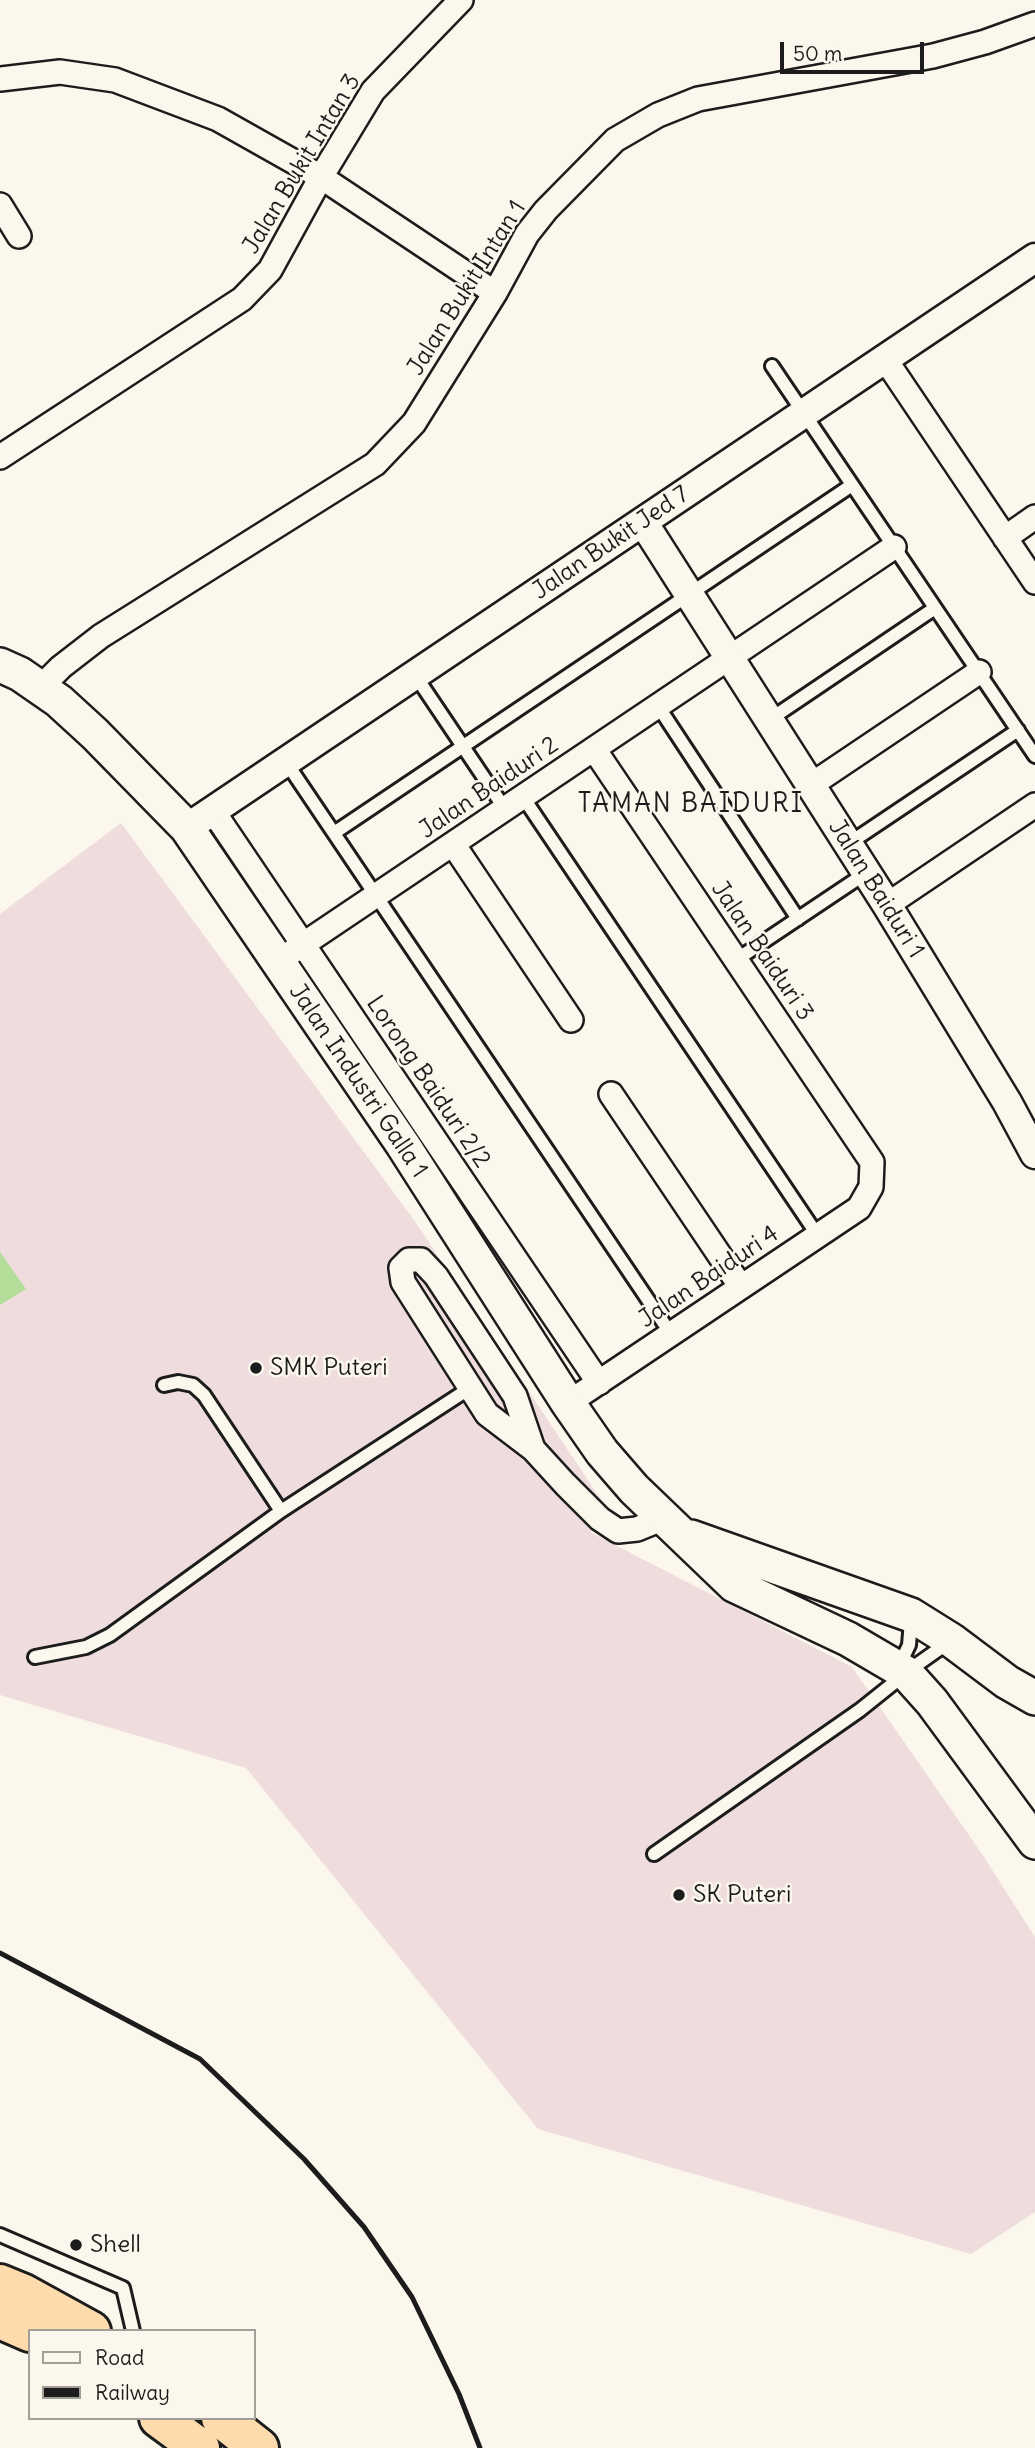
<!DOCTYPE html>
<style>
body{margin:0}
#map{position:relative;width:1035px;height:2448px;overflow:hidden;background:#fbf7ec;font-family:Delius,sans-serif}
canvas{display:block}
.legend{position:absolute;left:28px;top:2329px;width:228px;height:91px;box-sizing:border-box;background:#fbf7ec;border:2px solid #a29f99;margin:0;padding:9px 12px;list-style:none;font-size:21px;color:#1c1c1c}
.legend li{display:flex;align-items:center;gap:14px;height:35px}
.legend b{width:35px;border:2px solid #a29f99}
.scale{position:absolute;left:780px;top:42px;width:144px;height:32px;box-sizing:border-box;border:4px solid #1c1c1c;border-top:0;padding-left:9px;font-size:21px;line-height:24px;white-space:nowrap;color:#1c1c1c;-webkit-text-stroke:5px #fbf7ec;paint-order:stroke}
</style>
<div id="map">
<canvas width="1035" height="2448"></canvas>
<ul class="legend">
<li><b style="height:9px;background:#fbf7ec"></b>Road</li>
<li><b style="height:9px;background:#1c1c1c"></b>Railway</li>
</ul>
<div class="scale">50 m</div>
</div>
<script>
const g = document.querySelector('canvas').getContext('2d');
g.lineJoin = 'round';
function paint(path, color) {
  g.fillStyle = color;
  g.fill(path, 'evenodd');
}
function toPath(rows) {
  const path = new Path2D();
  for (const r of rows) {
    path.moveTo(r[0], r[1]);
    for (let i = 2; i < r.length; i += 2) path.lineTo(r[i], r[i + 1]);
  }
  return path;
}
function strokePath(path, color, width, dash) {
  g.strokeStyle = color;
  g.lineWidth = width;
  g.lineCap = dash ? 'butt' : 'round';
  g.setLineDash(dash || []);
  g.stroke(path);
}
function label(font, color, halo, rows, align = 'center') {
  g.font = font + ' Delius,sans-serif';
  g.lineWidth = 5;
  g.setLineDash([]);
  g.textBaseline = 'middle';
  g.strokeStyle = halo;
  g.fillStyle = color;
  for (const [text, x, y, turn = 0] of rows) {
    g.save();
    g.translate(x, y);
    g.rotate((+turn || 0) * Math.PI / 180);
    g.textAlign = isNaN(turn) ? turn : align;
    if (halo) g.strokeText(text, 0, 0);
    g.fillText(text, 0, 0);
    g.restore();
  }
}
const built = toPath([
 [121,823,414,1220,612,1516,590,1532,852,1667,982,1854,1035,1937,1035,2212,971,2254,538,2129,246,1768,0,1695,0,914]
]);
const green = toPath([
 [0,1252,26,1289,0,1305]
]);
const service = toPath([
 [772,366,1035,756],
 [415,675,505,809],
 [658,706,798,919],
 [769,720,935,608],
 [286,762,671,1334],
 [523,797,818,1236],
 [334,833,852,485],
 [848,844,1018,730],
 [736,960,866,873],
 [164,1385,178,1382,193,1385,204,1395,281,1511],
 [35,1657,86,1647,110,1635,281,1511,470,1388],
 [899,1666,909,1645,911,1621],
 [654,1854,860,1710,915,1666,949,1642],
 [0,2235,123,2288,133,2331]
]);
const minor = toPath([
 [0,79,60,72,115,80,218,119,321,177,495,293],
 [0,205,19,236],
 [885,359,1035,582],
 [0,457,242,299,270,270,321,177,373,91,461,0],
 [1005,538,1035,517],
 [40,688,61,667,101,636,375,464,414,423,495,293,527,234,546,210,615,140,658,115,698,99,933,56,985,42,1035,24],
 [811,785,979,672],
 [213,811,599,1383],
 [453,844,571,1020],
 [887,905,1035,805],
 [277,962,894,547],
 [611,1094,741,1287],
 [568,1403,859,1208,871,1187,872,1162,594,749],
 [533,1449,515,1396,436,1276,421,1260,409,1260,401,1268,403,1282,487,1414,533,1449,565,1484,600,1519,618,1531,637,1529,664,1518]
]);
const tertiary = toPath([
 [643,522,887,905,1007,1102,1035,1154],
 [187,828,1035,258]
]);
const secondary = toPath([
 [0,665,20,674,59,701,95,734,187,828,403,1145,568,1403,602,1452,634,1489,734,1585,848,1639,906,1673,932,1702,1035,1842],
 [691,1537,911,1615,951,1640,1007,1682,1035,1698]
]);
const trunk = toPath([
 [0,2284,22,2293,91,2331],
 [0,2319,30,2332],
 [159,2418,200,2448],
 [221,2418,259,2448]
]);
const rail = toPath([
 [0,1953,200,2059,304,2159,364,2227,412,2297,459,2394,480,2448]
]);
const markers = [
 [256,1368,7,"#1c1c1c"],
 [679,1895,7,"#1c1c1c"],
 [76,2245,7,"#1c1c1c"]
];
const streetNames = [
 ["Jalan Bukit Intan 3",302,164,-59],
 ["Jalan Bukit Intan 1",467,288,-58],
 ["Jalan Bukit Jed 7",611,543,-34],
 ["Jalan Baiduri 2",489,788,-34],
 ["Jalan Baiduri 1",876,889,58],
 ["Jalan Baiduri 3",762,951,56],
 ["Jalan Industri Galla 1",358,1081,56],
 ["Lorong Baiduri 2/2",428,1082,56],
 ["Jalan Baiduri 4",709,1277,-34]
];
const poiNames = [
 ["SMK Puteri",270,1368],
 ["SK Puteri",693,1895],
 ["Shell",90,2245]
];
const neighbourhoodNames = [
 ["TAMAN BAIDURI",691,805]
];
paint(built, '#efddde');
paint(green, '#b4dd9a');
strokePath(service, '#1c1c1c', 18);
strokePath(minor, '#1c1c1c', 28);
strokePath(tertiary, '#1c1c1c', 33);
strokePath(secondary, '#1c1c1c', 38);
strokePath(trunk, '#1c1c1c', 44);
strokePath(service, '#fbf7ec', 12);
strokePath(minor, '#fbf7ec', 23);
strokePath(tertiary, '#fbf7ec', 28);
strokePath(secondary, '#fbf7ec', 33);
strokePath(trunk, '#fedbac', 38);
strokePath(rail, '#1c1c1c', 5);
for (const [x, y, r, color] of markers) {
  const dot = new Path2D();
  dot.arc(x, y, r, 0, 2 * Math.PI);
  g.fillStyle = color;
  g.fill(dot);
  strokePath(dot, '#fbf7ec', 2.5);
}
label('24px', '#1c1c1c', '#fbf7ec', streetNames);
label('24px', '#1c1c1c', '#fbf7ec', poiNames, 'left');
g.letterSpacing = '2px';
label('26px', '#1c1c1c', '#fbf7ec', neighbourhoodNames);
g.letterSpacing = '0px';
</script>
